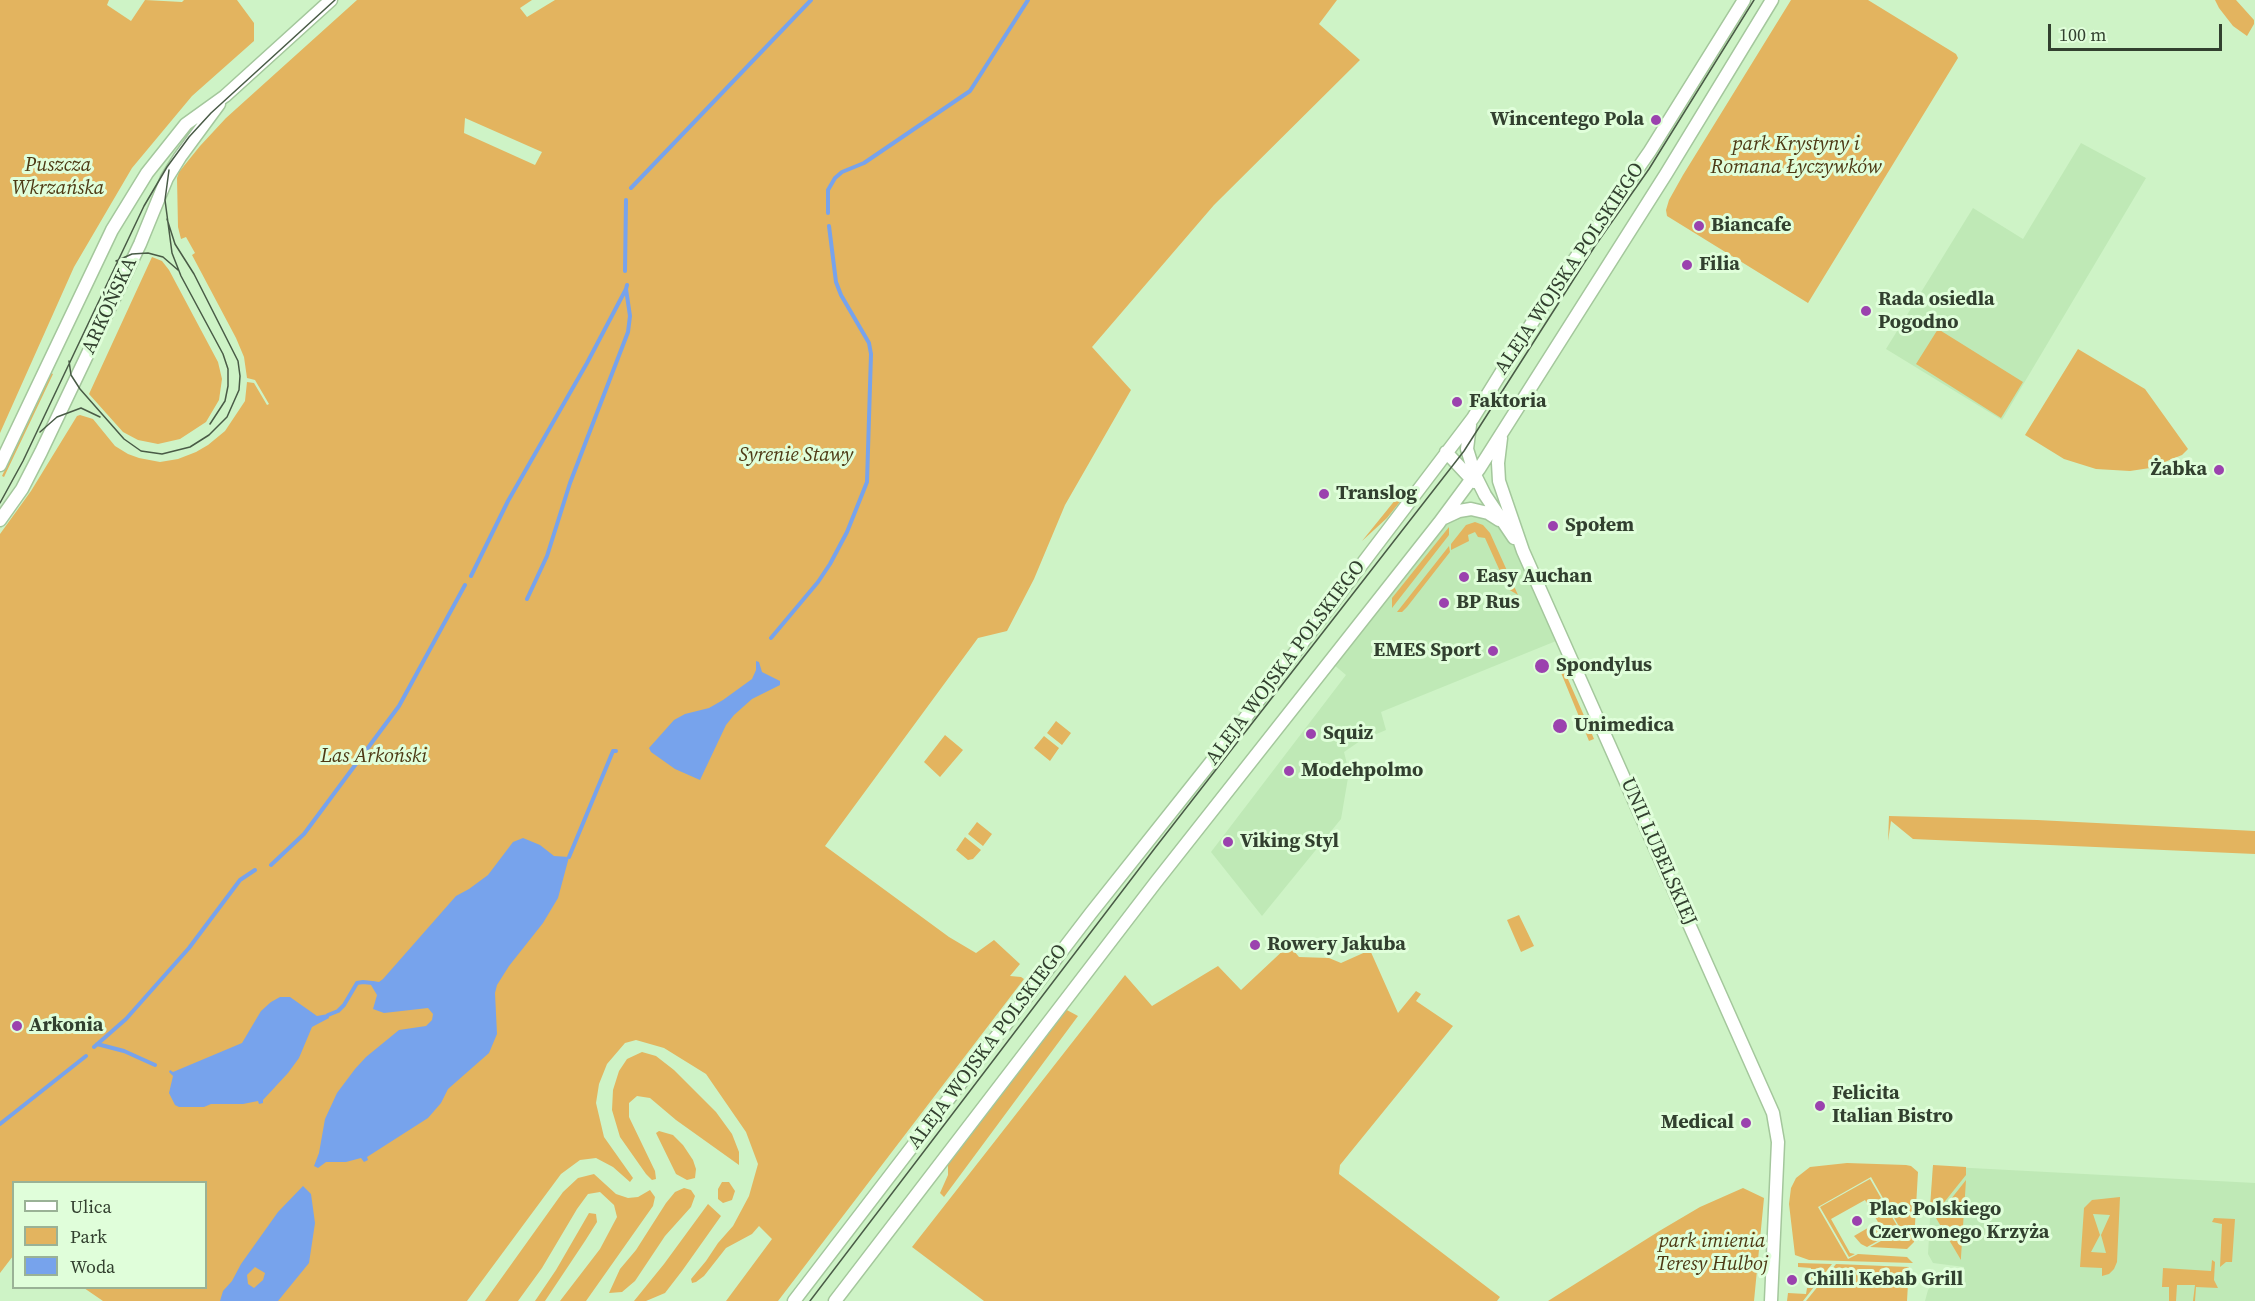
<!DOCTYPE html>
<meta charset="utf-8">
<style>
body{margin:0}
#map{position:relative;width:2255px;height:1301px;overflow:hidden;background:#cef3c6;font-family:"Source Serif 4",serif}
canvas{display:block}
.legend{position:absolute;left:12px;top:1181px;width:195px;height:108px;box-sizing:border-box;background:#e0feda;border:2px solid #9ab296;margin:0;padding:8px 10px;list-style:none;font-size:18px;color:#32402f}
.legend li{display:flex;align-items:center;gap:12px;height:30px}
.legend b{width:30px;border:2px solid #9ab296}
.scale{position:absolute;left:2048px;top:24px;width:174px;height:27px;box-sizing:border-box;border:3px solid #32402f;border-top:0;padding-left:8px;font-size:18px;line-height:21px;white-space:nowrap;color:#32402f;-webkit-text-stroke:4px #e0feda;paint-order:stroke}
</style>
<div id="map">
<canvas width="2255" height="1301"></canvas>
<ul class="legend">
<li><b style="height:8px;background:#fff"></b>Ulica</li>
<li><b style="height:16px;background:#e3b45f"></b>Park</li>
<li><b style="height:16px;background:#77a3ec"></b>Woda</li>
</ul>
<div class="scale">100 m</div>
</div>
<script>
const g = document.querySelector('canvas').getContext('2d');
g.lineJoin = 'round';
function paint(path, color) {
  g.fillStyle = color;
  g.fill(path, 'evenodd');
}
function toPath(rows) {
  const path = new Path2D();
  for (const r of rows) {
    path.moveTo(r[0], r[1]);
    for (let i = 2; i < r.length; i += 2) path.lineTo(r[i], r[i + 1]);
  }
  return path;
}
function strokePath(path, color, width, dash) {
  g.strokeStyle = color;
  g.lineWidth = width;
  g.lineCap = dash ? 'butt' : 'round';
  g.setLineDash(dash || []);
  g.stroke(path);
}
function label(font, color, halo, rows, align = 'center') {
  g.font = font + ' "Source Serif 4",serif';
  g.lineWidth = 6;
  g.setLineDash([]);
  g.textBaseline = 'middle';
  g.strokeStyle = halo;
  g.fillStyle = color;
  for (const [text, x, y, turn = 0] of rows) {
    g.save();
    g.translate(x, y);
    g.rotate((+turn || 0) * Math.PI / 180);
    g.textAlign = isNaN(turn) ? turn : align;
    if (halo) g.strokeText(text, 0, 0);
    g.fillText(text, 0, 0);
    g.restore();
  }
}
const built = toPath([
 [2081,143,2146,178,2002,420,1886,349,1973,208,2023,239],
 [1475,511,1505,529,1517,549,1561,639,1381,712,1386,730,1360,741,1344,752,1349,772,1341,819,1262,916,1211,852,1346,675,1333,664,1445,522],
 [1933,1166,2255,1183,2255,1301,1925,1301,1928,1290,1932,1285,1963,1286,1964,1267,1933,1263,1928,1254]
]);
const green = toPath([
 [0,0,109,0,107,5,131,21,145,0,182,2,184,0,237,0,254,23,254,41,192,96,132,168,74,267,0,433],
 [357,0,532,0,520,8,527,17,555,0,1337,0,1319,24,1360,60,1214,205,1092,347,1131,390,1065,505,1034,579,1007,631,978,638,825,846,949,937,976,953,994,940,1020,964,1010,976,1021,977,1024,979,778,1301,726,1301,772,1239,759,1226,752,1234,726,1248,704,1276,696,1282,692,1283,691,1279,706,1261,718,1243,733,1226,749,1196,758,1164,746,1132,706,1074,664,1048,636,1040,625,1043,607,1064,599,1084,596,1103,604,1137,633,1178,630,1182,613,1167,596,1158,580,1160,561,1174,467,1301,103,1301,84,1288,206,1288,206,1182,14,1182,13,1256,0,1273,0,534,31,491,77,416,80,415,93,419,115,446,128,454,139,458,160,462,178,459,196,452,208,445,225,431,245,401,247,382,254,383,267,405,269,404,255,380,247,378,244,357,236,338,192,255,195,253,186,237,181,239,178,227,177,178,179,172,200,146,226,118],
 [465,118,542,152,535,165,464,133],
 [1791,0,1868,0,1956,54,1958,58,1808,303,1667,216,1666,210,1669,200,1683,175],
 [2215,0,2236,0,2254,20,2254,24,2247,36,2233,26,2219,8],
 [152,257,162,261,169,270,218,362,222,379,219,400,206,422,180,439,158,444,138,440,123,432,89,394],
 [1938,329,2023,382,2001,418,1916,364],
 [2078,349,2145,389,2188,449,2182,455,2150,468,2130,471,2096,469,2064,459,2025,435],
 [51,373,53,374,4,477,2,476],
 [1404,492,1407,493,1387,518,1362,541,1396,499],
 [1475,522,1483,525,1490,533,1518,595,1508,589,1485,538,1478,537,1475,532,1468,535,1469,541,1451,550,1451,544,1466,525],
 [1449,527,1449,535,1392,608,1392,598],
 [1449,546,1450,552,1407,607,1402,612,1397,612],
 [1560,661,1589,727,1594,739,1589,741,1557,663],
 [1056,721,1071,733,1062,745,1047,733],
 [945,735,963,750,940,777,924,762],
 [1044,736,1059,748,1050,761,1034,748],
 [1889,816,2037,820,2255,831,2255,854,1913,839,1891,821,1888,841],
 [977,822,992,834,983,846,968,834],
 [965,837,981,850,973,859,968,860,956,850],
 [1519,915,1534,946,1521,952,1507,920],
 [1289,945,1299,957,1329,958,1341,963,1370,950,1398,1013,1416,991,1421,994,1416,1001,1453,1026,1340,1165,1339,1174,1500,1297,1497,1301,984,1301,912,1247,1125,975,1152,1006,1218,966,1241,990],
 [1065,1009,1078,1016,944,1197,940,1193,948,1175,948,1162],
 [642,1052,656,1056,674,1070,716,1112,732,1134,739,1152,739,1165,676,1120,650,1098,637,1096,629,1103,629,1117,655,1171,656,1179,652,1180,646,1174,620,1137,612,1110,613,1090,619,1071,627,1059],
 [659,1131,673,1135,683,1145,693,1160,696,1169,695,1178,687,1180,676,1174,656,1133],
 [1847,1163,1906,1165,1911,1166,1918,1172,1914,1242,1907,1249,1870,1247,1901,1230,1871,1177,1818,1207,1848,1259,1858,1254,1907,1257,1913,1263,1809,1260,1795,1255,1789,1204,1791,1188,1796,1178,1810,1167],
 [1933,1165,1966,1167,1966,1175,1934,1215,1930,1207],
 [594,1174,616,1194,628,1198,638,1197,650,1190,655,1197,653,1206,586,1301,560,1301,600,1249,617,1217,614,1205,600,1192,588,1194,577,1209,542,1268,518,1301,485,1301,563,1192,578,1178],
 [1870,1179,1899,1229,1867,1247,1861,1244,1854,1236,1878,1222,1865,1200,1831,1219,1850,1253,1855,1254,1849,1257,1820,1207],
 [1966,1180,1961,1257,1961,1260,1936,1218],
 [722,1182,729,1182,735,1191,732,1200,723,1203,718,1199,718,1189],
 [684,1188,691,1190,695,1196,691,1207,665,1236,635,1281,622,1292,609,1293,620,1269,636,1250,666,1203,675,1192],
 [1743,1188,1764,1198,1754,1301,1548,1301,1661,1230,1700,1207],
 [2120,1197,2117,1262,2114,1269,2109,1274,2102,1276,2102,1268,2080,1267,2084,1208,2092,1200],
 [2093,1214,2110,1215,2101,1235,2106,1253,2091,1252,2100,1235],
 [708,1204,721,1216,682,1271,665,1293,646,1301,634,1301,664,1264],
 [589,1213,596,1214,597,1222,585,1241,545,1301,535,1301,556,1270],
 [2214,1218,2235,1219,2232,1262,2226,1262,2220,1267,2222,1224,2212,1222],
 [2212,1260,2215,1262,2214,1280,2218,1288,2196,1287,2195,1301,2193,1301,2195,1285,2177,1285,2176,1301,2169,1301,2169,1287,2162,1287,2163,1268,2211,1271],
 [1798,1263,1832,1264,1803,1301,1787,1301,1788,1293,1806,1294,1807,1288,1810,1288,1811,1268,1798,1267],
 [1836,1264,1909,1267,1907,1301,1806,1301]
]);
const water = toPath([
 [756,661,759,662,762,672,780,681,780,685,752,699,734,715,726,725,700,780,675,769,651,752,649,748,674,720,685,714,709,708,723,700,752,679,756,670],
 [523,838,540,845,554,856,569,857,558,898,543,923,509,966,497,985,495,993,497,1034,489,1053,448,1089,441,1103,428,1118,367,1157,368,1160,364,1162,361,1158,346,1162,326,1162,318,1168,314,1166,319,1153,325,1119,337,1093,355,1069,366,1057,399,1030,426,1026,432,1020,433,1014,428,1008,384,1013,373,1009,377,995,371,985,373,981,379,982,383,979,456,896,469,889,488,875,513,842],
 [280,997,290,997,317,1016,328,1014,329,1018,312,1027,299,1058,288,1073,263,1100,263,1103,259,1104,258,1101,243,1104,211,1104,204,1107,179,1107,175,1105,169,1093,173,1076,169,1072,170,1070,173,1072,242,1043,261,1011,271,1002],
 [303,1186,311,1194,315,1223,309,1263,278,1301,220,1301,223,1291,232,1281,241,1264,278,1212],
 [255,1267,265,1273,263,1280,254,1288,248,1284,247,1275]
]);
const stream = toPath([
 [631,188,811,0],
 [828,213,828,190,835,178,842,172,864,163,970,91,1028,0],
 [625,271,626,200],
 [471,576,508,501,587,363,626,289,627,285],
 [527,599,547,556,570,483,628,332,630,316,626,289],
 [771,638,818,582,830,564,847,532,867,482,871,354,869,343,841,295,836,282,829,226],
 [569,857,613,751,616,751],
 [271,865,304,834,399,706,465,585],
 [328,1015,338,1011,344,1005,357,983,363,982,372,983],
 [97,1044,124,1051,155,1065],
 [94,1047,126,1019,189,948,240,880,255,870],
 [0,1124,86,1056]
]);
const secondary = toPath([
 [1470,425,1467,449,1475,475,1485,495,1514,538],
 [1501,438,1498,463,1499,481,1523,551,1773,1113,1778,1142,1771,1301],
 [1446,452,1474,482],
 [0,465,112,230,147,173,186,124,225,96,331,0],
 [1444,518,1459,511,1471,509,1488,513,1499,520],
 [0,520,22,489,41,452,140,244,167,178,180,157,219,104],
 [794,1301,1091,913,1227,742,1473,418,1545,302,1650,151,1744,0],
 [835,1301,1156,882,1439,523,1479,469,1666,174,1772,0]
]);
const tram = toPath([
 [169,170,165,200,172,253,181,276,223,354,228,369,228,386,225,401,210,424],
 [116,261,132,254,148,253,163,257,178,270],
 [69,361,71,375,80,389,124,439,141,451,162,454,190,447,209,435,227,417,239,390,240,376,238,361,194,274,175,244,167,219],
 [40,432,57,417,81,408,100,417],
 [0,503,23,461,144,206,167,167,189,137,211,113,335,0],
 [810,1301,1155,848,1464,451,1595,246,1649,169,1754,0]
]);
const markers = [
 [1656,120,6,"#9b42ae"],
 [1699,226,6,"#9b42ae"],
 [1687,265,6,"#9b42ae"],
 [1866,311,6,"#9b42ae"],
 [1457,402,6,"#9b42ae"],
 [2219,470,6,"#9b42ae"],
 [1324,494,6,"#9b42ae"],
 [1553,526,6,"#9b42ae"],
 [1464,577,6,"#9b42ae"],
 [1444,603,6,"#9b42ae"],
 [1493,651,6,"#9b42ae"],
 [1542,666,8,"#9b42ae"],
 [1560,726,8,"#9b42ae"],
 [1311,734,6,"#9b42ae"],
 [1289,771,6,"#9b42ae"],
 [1228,842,6,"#9b42ae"],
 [1255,945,6,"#9b42ae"],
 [17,1026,6,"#9b42ae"],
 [1820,1106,6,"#9b42ae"],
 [1746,1123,6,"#9b42ae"],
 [1857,1221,6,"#9b42ae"],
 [1792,1280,6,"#9b42ae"]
];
const poiNames = [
 ["Wincentego Pola",1644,120,"right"],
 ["Biancafe",1711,226],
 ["Filia",1699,265],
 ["Rada osiedla",1878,300],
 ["Pogodno",1878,323],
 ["Faktoria",1469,402],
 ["Żabka",2207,470,"right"],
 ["Translog",1336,494],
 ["Społem",1565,526],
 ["Easy Auchan",1476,577],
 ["BP Rus",1456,603],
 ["EMES Sport",1481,651,"right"],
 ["Spondylus",1556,666],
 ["Unimedica",1574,726],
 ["Squiz",1323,734],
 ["Modehpolmo",1301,771],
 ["Viking Styl",1240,842],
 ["Rowery Jakuba",1267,945],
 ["Arkonia",29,1026],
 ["Felicita",1832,1094],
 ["Italian Bistro",1832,1117],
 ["Medical",1734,1123,"right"],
 ["Plac Polskiego",1869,1210],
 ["Czerwonego Krzyża",1869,1233],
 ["Chilli Kebab Grill",1804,1280]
];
const parkNames = [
 ["park Krystyny i",1796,145],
 ["Romana Łyczywków",1796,168],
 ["Puszcza",58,166],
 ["Wkrzańska",58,189],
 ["Syrenie Stawy",796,456],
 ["Las Arkoński",374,757],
 ["park imienia",1712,1242],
 ["Teresy Hulboj",1712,1265]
];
const streetNames = [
 ["ALEJA WOJSKA POLSKIEGO",1570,269,-56],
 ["ARKOŃSKA",110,306,-65],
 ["ALEJA WOJSKA POLSKIEGO",1286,663,-53],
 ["UNII LUBELSKIEJ",1658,852,66],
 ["ALEJA WOJSKA POLSKIEGO",988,1047,-53]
];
paint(built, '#bfe9b6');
paint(green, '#e3b45f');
paint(water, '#77a3ec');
strokePath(stream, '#77a3ec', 4);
strokePath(secondary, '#a4c79c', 15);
strokePath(secondary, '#fff', 12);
strokePath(tram, '#495b46', 1.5);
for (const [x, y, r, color] of markers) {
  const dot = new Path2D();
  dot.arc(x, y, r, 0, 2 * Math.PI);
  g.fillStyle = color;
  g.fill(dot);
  strokePath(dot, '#e0feda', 2);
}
label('bold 20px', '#32402f', '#e0feda', poiNames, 'left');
label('italic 20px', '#4d3914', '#e0feda', parkNames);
label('20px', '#32402f', '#e0feda', streetNames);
</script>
